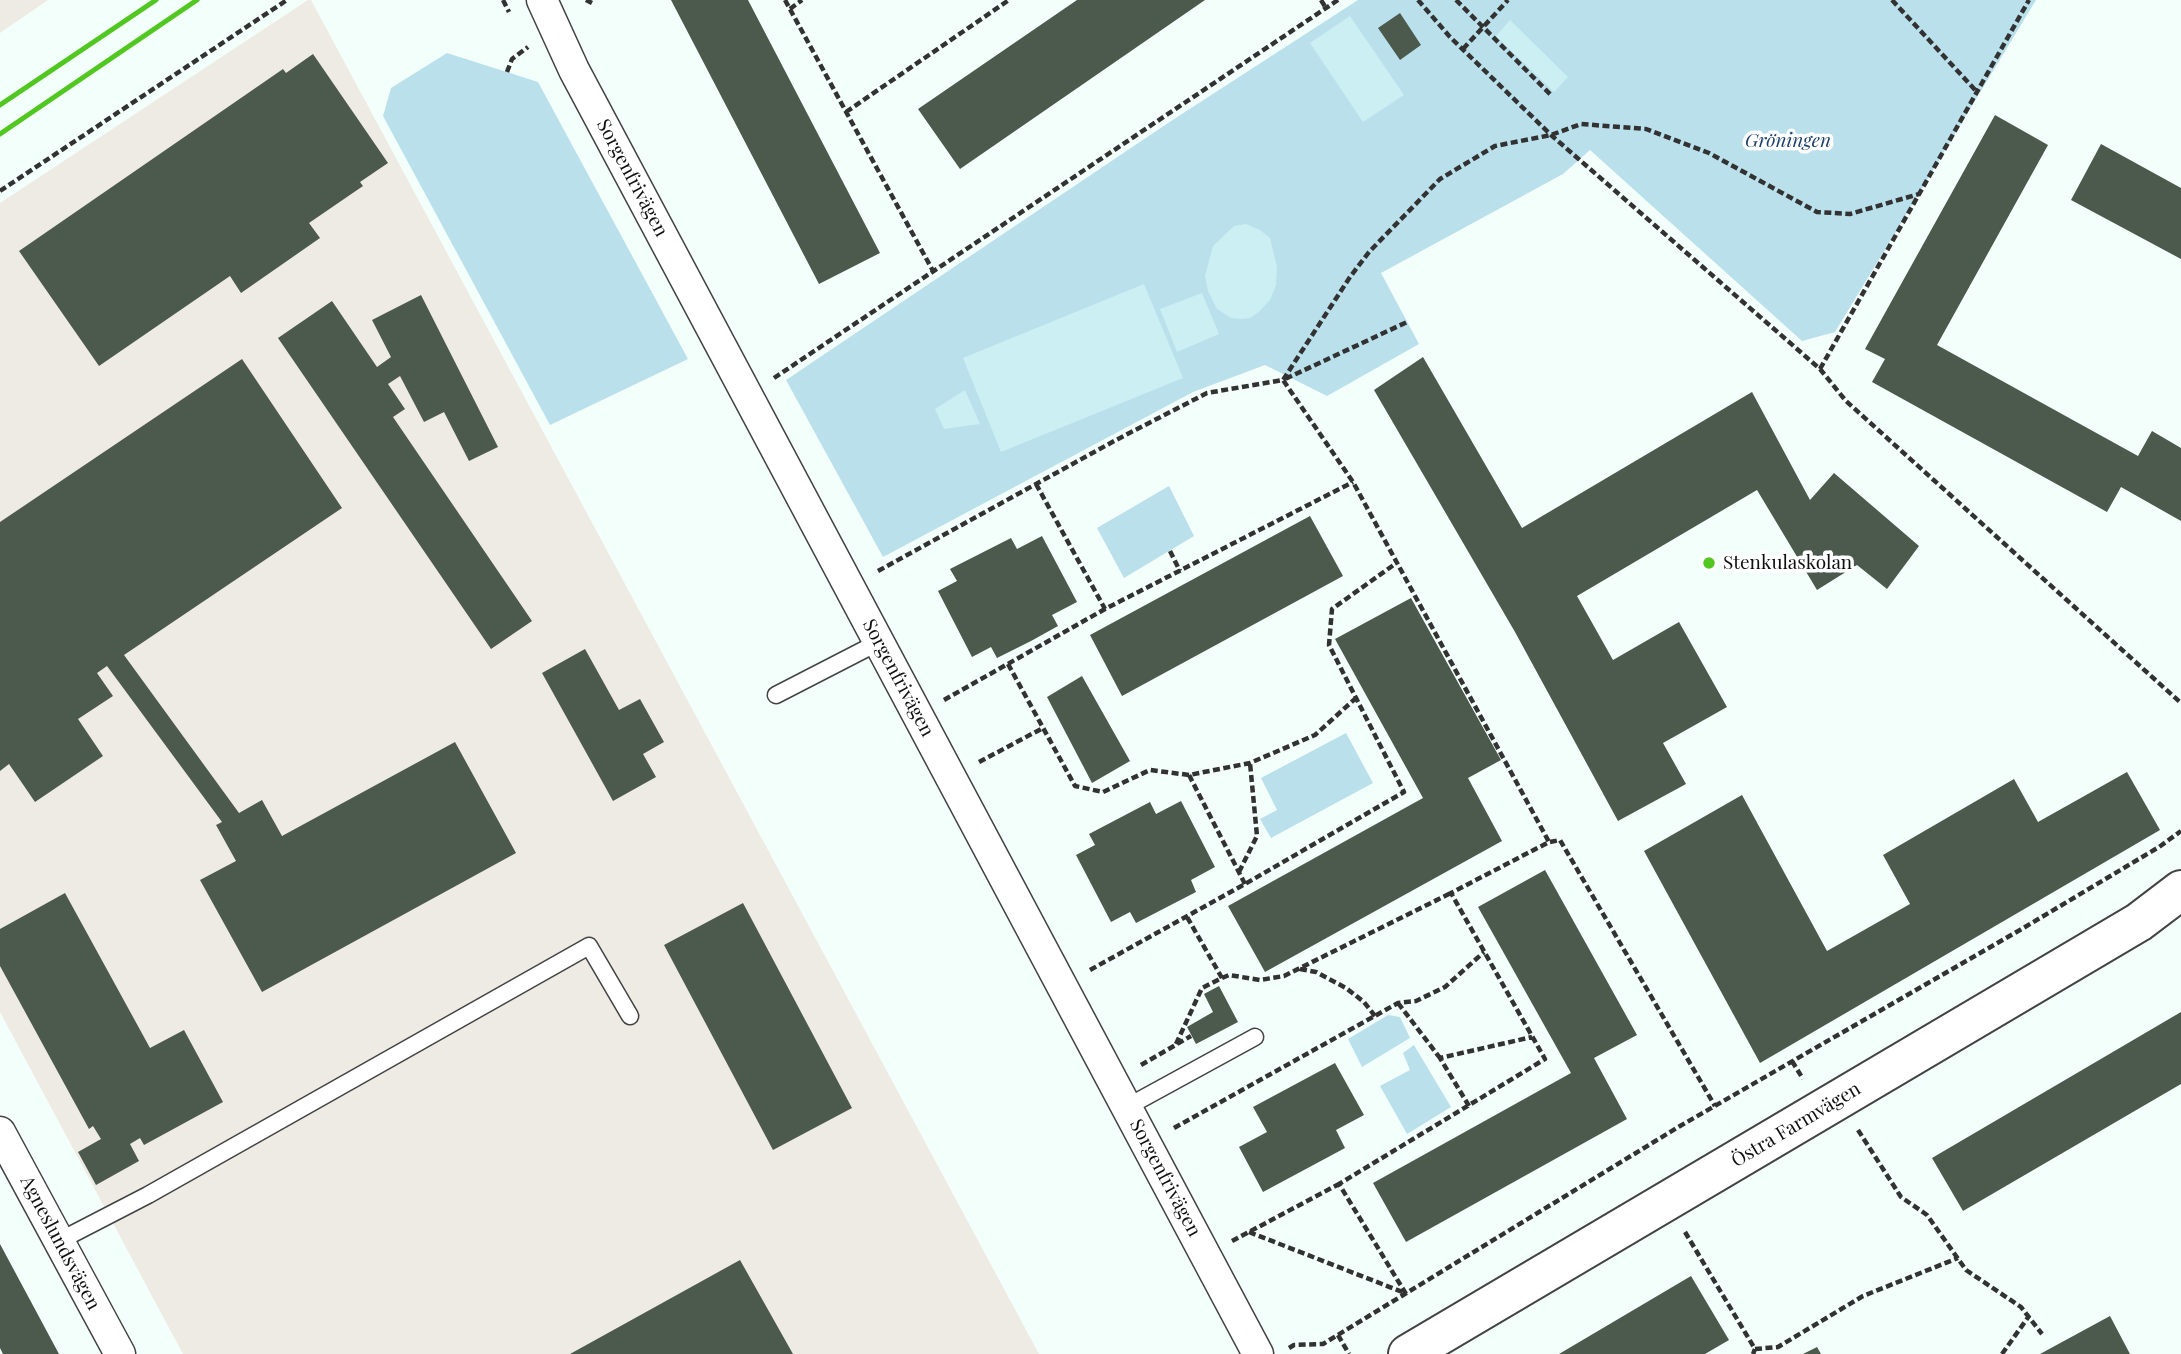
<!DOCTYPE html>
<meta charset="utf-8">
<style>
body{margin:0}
canvas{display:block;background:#f3fffa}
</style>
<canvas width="2181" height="1354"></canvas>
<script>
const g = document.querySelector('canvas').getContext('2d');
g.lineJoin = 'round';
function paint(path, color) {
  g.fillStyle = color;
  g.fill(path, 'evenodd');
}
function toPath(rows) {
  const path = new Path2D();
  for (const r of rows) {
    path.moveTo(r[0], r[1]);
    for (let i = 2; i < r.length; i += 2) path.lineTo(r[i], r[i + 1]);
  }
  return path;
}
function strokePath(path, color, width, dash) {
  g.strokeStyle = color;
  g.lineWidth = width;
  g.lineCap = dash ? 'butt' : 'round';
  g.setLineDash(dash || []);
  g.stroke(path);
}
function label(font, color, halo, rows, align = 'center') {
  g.font = font + ' "Playfair Display",serif';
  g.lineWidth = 7;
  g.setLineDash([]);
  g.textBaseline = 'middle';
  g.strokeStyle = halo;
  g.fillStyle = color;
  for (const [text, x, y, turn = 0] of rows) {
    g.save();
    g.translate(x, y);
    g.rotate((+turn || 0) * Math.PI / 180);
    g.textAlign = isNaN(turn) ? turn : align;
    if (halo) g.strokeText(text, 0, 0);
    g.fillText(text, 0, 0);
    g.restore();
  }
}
const industrial = toPath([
 [0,0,48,0,0,33],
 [308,0,311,0,1039,1354,183,1354,0,1012,0,203]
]);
const green = toPath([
 [1358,0,2036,0,1835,332,1802,341,1590,150,1563,174,1381,273,1419,344,1327,396,1265,365,1193,392,883,557,786,380,1168,123],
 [447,53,538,82,688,359,550,425,383,116,391,88],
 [1169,486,1194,536,1124,578,1097,528],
 [1346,733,1373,783,1271,838,1260,819,1277,810,1261,778],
 [1388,1015,1400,1017,1410,1038,1362,1067,1348,1039],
 [1414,1045,1451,1107,1407,1134,1380,1086,1410,1070,1403,1053]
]);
const pitch = toPath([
 [1350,16,1404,95,1363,122,1310,43],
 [1510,20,1568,77,1554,92,1496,36],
 [1246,224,1260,230,1270,238,1277,267,1276,285,1270,300,1259,312,1250,318,1241,319,1231,318,1217,309,1208,291,1205,276,1213,246,1234,226],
 [1144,284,1183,378,1001,452,963,358],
 [1202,293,1219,334,1177,352,1160,309],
 [965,390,980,424,944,429,935,409]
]);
const building = toPath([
 [671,0,748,0,880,253,819,284],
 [1077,0,1205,0,960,169,918,109],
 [1400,13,1421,45,1400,60,1378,28],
 [313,54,388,163,360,182,363,186,309,223,320,238,241,293,230,276,99,366,19,251,283,69,286,73],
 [1995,115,2048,145,1937,345,2138,456,2152,431,2181,448,2181,521,2121,487,2107,512,1872,382,1885,359,1865,349],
 [2101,144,2181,188,2181,259,2071,200],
 [421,295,498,447,469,461,444,412,424,422,400,376,388,384,405,409,393,417,532,621,491,649,278,338,332,301,377,367,391,357,372,320],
 [1423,357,1522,528,1752,392,1810,500,1834,473,1919,546,1887,589,1857,565,1817,590,1757,490,1577,596,1613,660,1679,622,1727,707,1663,743,1686,784,1618,821,1515,632,1374,390],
 [242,359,342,508,124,655,239,813,262,800,282,836,455,742,516,853,262,992,200,880,236,861,216,825,222,822,107,666,97,673,113,696,78,719,103,756,35,802,9,764,0,771,0,522],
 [1310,516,1343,576,1122,696,1090,635],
 [1042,536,1077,602,1052,615,1058,626,1031,641,997,658,991,647,972,657,938,591,957,581,950,569,1011,538,1017,549],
 [1411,598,1501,760,1468,778,1502,841,1265,972,1228,906,1423,798,1335,639],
 [585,649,619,710,640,699,664,742,643,754,656,777,613,801,542,673],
 [1082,676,1130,761,1092,783,1047,697],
 [2127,772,2160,830,1760,1063,1644,851,1742,795,1827,951,1910,904,1883,855,2014,779,2038,822],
 [1181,801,1215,867,1191,880,1196,892,1136,923,1130,912,1111,922,1076,855,1095,845,1089,834,1150,802,1156,814],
 [1545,870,1637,1035,1594,1058,1627,1119,1406,1242,1373,1183,1571,1073,1478,907],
 [65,893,150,1048,184,1030,223,1102,144,1145,140,1138,130,1144,139,1161,96,1185,78,1152,101,1139,93,1126,89,1129,0,966,0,929],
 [743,903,852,1108,773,1150,664,945],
 [1219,986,1238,1022,1196,1044,1187,1027,1213,1012,1204,994],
 [2181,1012,2181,1084,1963,1211,1932,1158],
 [1335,1063,1364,1115,1336,1130,1345,1148,1263,1192,1239,1147,1267,1132,1253,1107],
 [0,1244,59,1354,3,1354,0,1348],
 [740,1260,793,1354,570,1354],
 [1691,1276,1729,1340,1705,1354,1559,1354],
 [2110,1316,2130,1354,2040,1354],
 [1817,1347,1821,1354,1803,1354]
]);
const path = toPath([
 [503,0,509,12],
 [586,0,592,3],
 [785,0,933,271],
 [1321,0,1326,8],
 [1418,0,1450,37,1551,135,1820,369,1846,401,2181,703],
 [1456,0,1551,95],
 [1892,0,1977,92],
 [790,9,802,0],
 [1463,49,1508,0],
 [507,72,512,59,528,47],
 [846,112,1009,0],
 [0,191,287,0],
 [1820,369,2029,0],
 [774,378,1338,0],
 [1036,484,1105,609,1353,482],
 [1170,551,1180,571],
 [878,571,1116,440,1207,393,1283,380,1350,277,1369,252,1440,179,1495,146,1551,135,1581,124,1646,129,1709,153,1817,212,1850,214,1919,194],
 [1008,664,1075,786,1103,792,1150,770,1189,775],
 [944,700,1105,609],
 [979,762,1043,728],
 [1550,842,1560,840,1715,1106],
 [1239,872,1257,836,1250,763],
 [1245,884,1189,775,1250,763,1315,735,1356,698],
 [1300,969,1316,972,1346,988,1364,1002,1375,1016],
 [1090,970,1245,884,1404,792,1329,645,1332,609,1395,564],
 [1222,978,1229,975,1260,980,1284,976,1451,893],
 [1398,1003,1440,1058],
 [1176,1044,1202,988,1222,978,1187,917],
 [1792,1061,1803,1079],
 [1141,1065,1191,1036],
 [1469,1106,1440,1058,1532,1037],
 [1174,1128,1398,1003,1416,1001,1445,987,1484,952],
 [1858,1130,1901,1197,1927,1215,1966,1270,2021,1307,2042,1334],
 [1249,1232,1405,1293],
 [1685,1232,1755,1349,1753,1354],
 [1232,1241,1339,1184],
 [1406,1294,1339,1184,1545,1059,1451,893,1549,842,1353,482,1283,380,1407,322],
 [1338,1335,1349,1354],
 [1289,1348,1294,1345,1323,1344,1680,1126,2020,930,2159,847,2181,831],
 [1755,1349,1778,1347,1863,1296,1958,1258],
 [2002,1354,2029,1316]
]);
const service = toPath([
 [776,695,879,642],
 [1127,1107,1255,1037],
 [59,1241,148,1195,589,946,630,1016]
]);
const minor = toPath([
 [542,0,574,70,1258,1354],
 [0,1132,120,1354]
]);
const tertiary = toPath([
 [1408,1354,2139,922,2181,890]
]);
const rail = toPath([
 [0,105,156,0],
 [0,134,197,0]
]);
const markers = [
 [1709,563,7,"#52c721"]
];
const parkNames = [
 ["Gröningen",1788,141]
];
const streetNames = [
 ["Sorgenfrivägen",632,178,62],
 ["Sorgenfrivägen",898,678,62],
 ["Östra Farmvägen",1796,1125,-31],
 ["Sorgenfrivägen",1165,1178,62],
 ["Agneslundsvägen",60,1243,62]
];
const poiNames = [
 ["Stenkulaskolan",1723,563]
];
paint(industrial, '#eeebe4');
paint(green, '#bae0ec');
paint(pitch, '#cceff3');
paint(building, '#4c594d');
strokePath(service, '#434343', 19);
strokePath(minor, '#434343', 33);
strokePath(tertiary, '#434343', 42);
strokePath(path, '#323232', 4.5, [7, 3.5]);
strokePath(service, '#fff', 16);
strokePath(minor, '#fff', 30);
strokePath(tertiary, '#fff', 38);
strokePath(rail, '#52c721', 5);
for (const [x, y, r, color] of markers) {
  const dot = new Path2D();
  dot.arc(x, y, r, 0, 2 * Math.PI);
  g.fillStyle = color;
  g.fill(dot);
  strokePath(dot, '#fff', 2.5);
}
label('italic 19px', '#1c406c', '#fff', parkNames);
label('19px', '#101010', '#fff', streetNames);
label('19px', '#101010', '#fff', poiNames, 'left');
</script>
